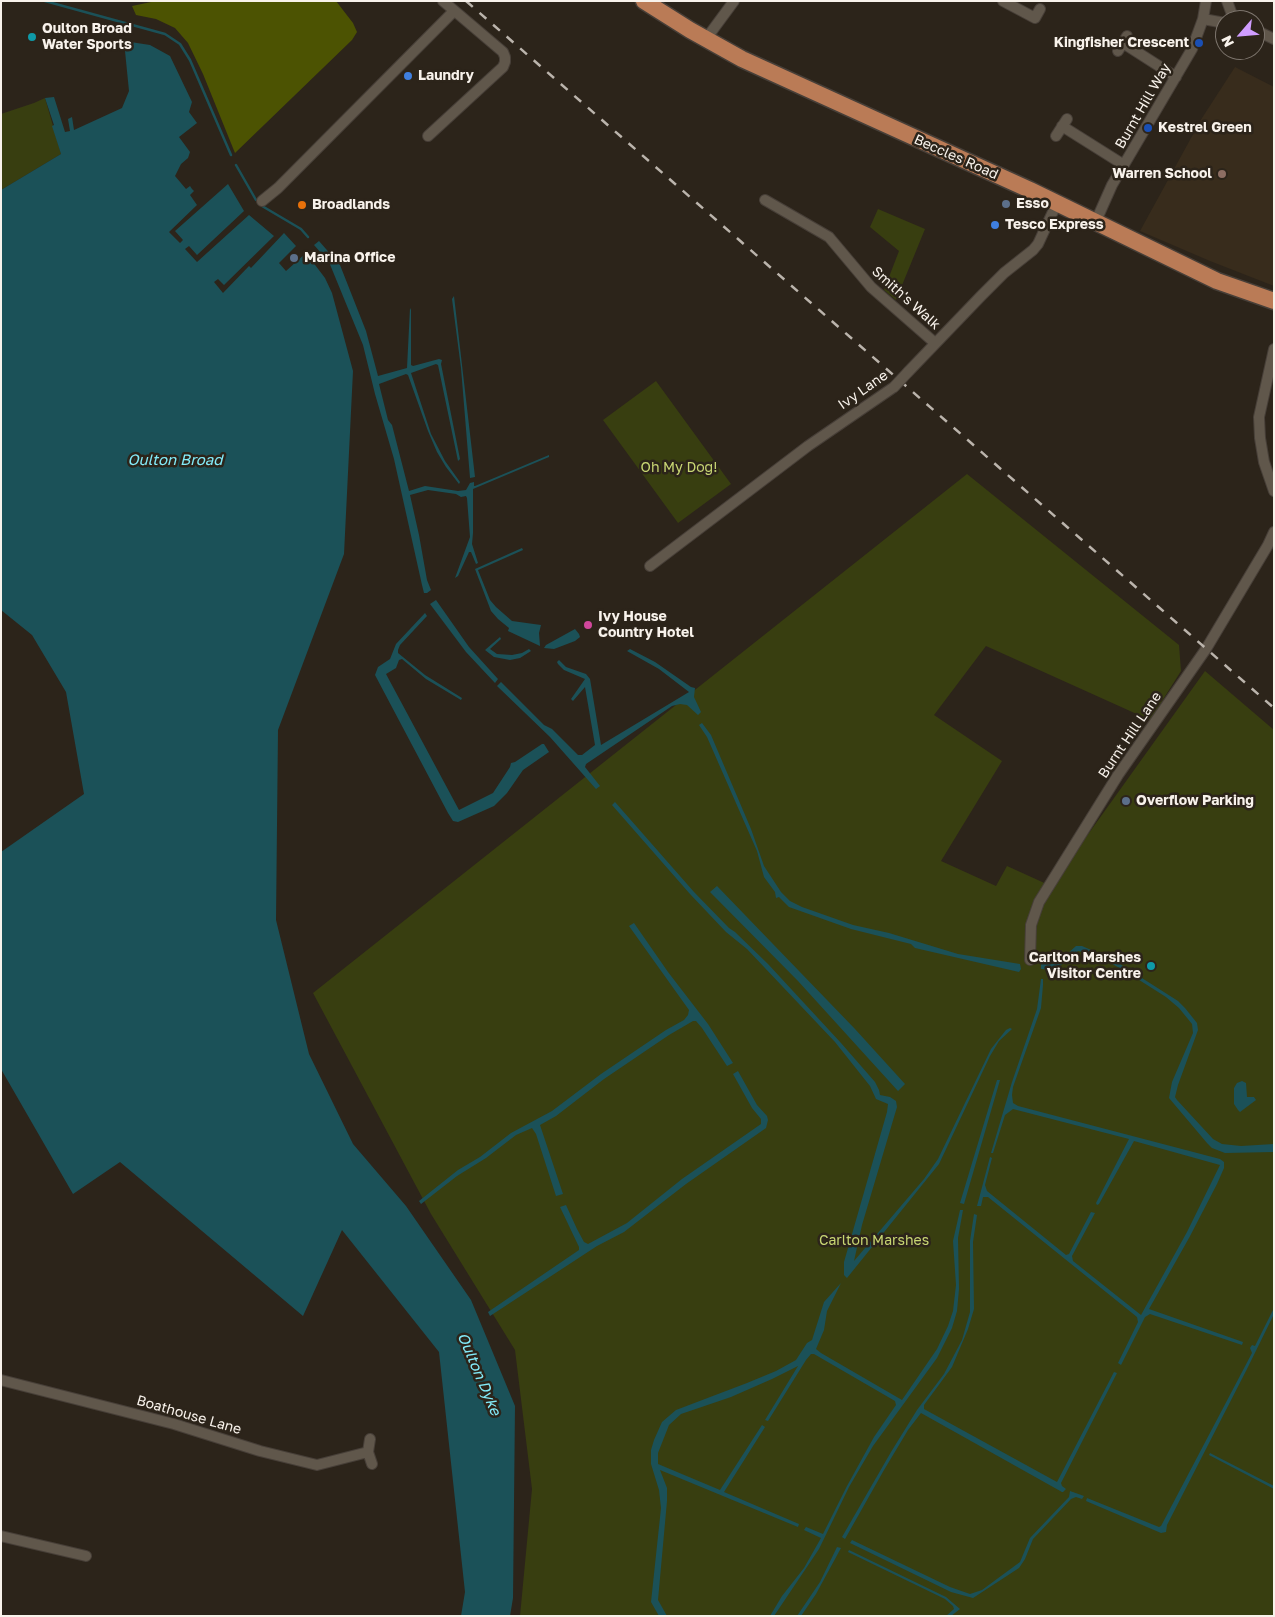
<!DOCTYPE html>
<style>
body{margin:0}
#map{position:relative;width:1275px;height:1617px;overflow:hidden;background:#2c241a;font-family:"Golos Text",sans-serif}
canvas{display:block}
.frame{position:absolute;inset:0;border:2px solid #f8f2eb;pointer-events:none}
.north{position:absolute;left:1215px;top:10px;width:50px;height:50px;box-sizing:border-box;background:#2c241a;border:1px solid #7e766e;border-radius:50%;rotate:243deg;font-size:14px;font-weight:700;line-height:20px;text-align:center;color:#f8f2eb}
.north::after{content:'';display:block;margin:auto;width:18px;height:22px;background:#d09dff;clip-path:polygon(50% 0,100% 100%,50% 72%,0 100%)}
</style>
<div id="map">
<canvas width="1275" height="1617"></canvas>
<div class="frame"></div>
<div class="north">N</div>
</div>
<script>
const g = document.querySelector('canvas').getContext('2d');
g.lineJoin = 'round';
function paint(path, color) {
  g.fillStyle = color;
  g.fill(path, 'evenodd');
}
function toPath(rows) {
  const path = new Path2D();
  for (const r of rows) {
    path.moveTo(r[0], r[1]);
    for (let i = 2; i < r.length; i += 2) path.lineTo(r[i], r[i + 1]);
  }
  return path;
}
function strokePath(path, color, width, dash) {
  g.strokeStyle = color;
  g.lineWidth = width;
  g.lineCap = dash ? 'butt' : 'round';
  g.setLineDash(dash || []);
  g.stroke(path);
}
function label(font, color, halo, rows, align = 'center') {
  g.font = font + ' "Golos Text",sans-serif';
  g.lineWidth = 5;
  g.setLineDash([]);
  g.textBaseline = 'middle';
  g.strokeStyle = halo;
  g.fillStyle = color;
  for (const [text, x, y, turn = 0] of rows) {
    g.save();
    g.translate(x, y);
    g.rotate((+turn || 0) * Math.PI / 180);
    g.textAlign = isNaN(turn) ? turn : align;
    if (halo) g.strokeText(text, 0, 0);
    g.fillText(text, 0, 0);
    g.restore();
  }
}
const built = toPath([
 [1235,67,1274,87,1274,286,1210,261,1140,231,1202,118]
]);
const green = toPath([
 [45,98,61,154,1,190,1,114,34,103],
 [878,209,925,229,896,300,884,290,899,251,870,227],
 [656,381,731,484,678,523,603,420],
 [967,474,1179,645,1181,671,1150,720,986,646,934,715,1002,761,941,861,996,886,1007,866,1051,886,1205,671,1274,730,1274,1616,520,1616,532,1489,515,1350,431,1214,313,993]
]);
const forest = toPath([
 [156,1,336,1,353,23,357,32,352,40,235,153,203,74,188,43,175,28,156,19,136,15,132,6]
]);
const water = toPath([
 [124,41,150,45,170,56,192,102,189,112,197,123,179,137,190,152,188,158,181,164,175,176,186,189,190,186,192,189,194,191,190,195,197,205,169,232,180,243,183,240,175,231,228,184,244,211,197,255,189,246,185,249,197,262,249,215,274,236,224,285,218,279,214,282,223,293,249,266,251,268,284,233,296,246,279,263,286,271,306,253,325,278,332,293,353,371,344,554,278,730,276,920,309,1054,353,1144,406,1206,471,1300,515,1406,513,1598,510,1616,461,1616,465,1592,439,1352,342,1230,303,1316,120,1162,73,1194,1,1069,1,852,84,794,66,692,32,635,1,610,1,190,61,154,52,126,54,125,45,98,54,97,65,132,70,131,68,119,72,117,74,130,122,108,129,91],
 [319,241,340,265,366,331,378,376,407,368,410,308,411,310,411,365,413,366,439,359,442,360,441,364,460,459,458,461,438,365,436,364,411,373,431,434,445,461,460,482,459,484,446,467,437,452,428,431,408,375,406,374,379,384,388,420,392,425,409,491,425,486,458,491,466,490,470,483,474,482,474,486,475,486,549,455,549,457,473,489,473,533,472,544,478,563,476,564,471,552,469,552,458,576,455,578,470,537,467,498,466,496,461,497,456,494,428,490,410,495,419,535,427,580,431,590,427,593,424,593,422,585,394,459,375,394,363,345,329,262,314,245],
 [454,296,475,477,470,478,461,368,452,299],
 [522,548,523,550,478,570,490,600,496,607,512,621,541,625,539,633,540,646,508,631,509,628,498,619,491,611,475,569],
 [436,600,469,647,498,679,495,683,466,652,430,604],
 [425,613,427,616,400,645,398,650,398,653,425,675,462,698,461,700,426,679,402,659,399,660,396,668,386,674,459,810,493,793,510,767,511,763,515,762,542,744,544,744,549,752,523,770,507,793,494,806,458,822,453,821,448,813,375,675,378,667,390,659,396,644],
 [575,629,579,634,580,637,575,641,554,649,544,648,546,645],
 [500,637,501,639,490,649,497,654,512,655,522,653,529,649,531,651,520,658,510,660,494,657,485,650],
 [630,649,655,662,691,687,695,688,694,697,701,712,698,715,687,705,680,704,672,706,586,764,585,767,600,786,596,789,550,737,497,686,501,682,544,725,552,729,578,755,582,755,595,745,585,687,573,701,571,699,585,679,564,670,558,664,557,662,559,660,566,667,586,674,590,679,601,745,689,692,659,669,627,651],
 [702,723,711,735,751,829,764,866,781,892,790,901,802,907,853,925,889,933,958,954,1020,964,1021,969,1019,972,915,948,911,944,851,929,789,907,779,897,776,898,775,892,764,877,757,851,707,737,699,725],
 [615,802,694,892,729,928,735,932,768,964,841,1043,875,1082,879,1090,880,1095,890,1097,896,1101,897,1107,862,1225,854,1261,924,1179,938,1159,991,1049,1006,1030,1010,1028,1012,1029,999,1041,990,1056,939,1164,847,1278,844,1275,844,1262,887,1112,888,1104,876,1099,870,1086,835,1042,747,949,726,932,690,894,612,805],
 [717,886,855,1029,905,1084,898,1091,798,981,710,892],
 [634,923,668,972,708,1024,733,1063,727,1066,702,1028,696,1021,693,1021,669,1035,604,1079,556,1116,540,1125,563,1194,556,1196,536,1134,532,1128,516,1135,486,1158,457,1176,421,1204,419,1201,458,1170,480,1157,511,1133,552,1111,601,1074,666,1030,684,1020,688,1015,689,1010,629,926],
 [1076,946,1082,946,1112,959,1178,1001,1185,1008,1197,1023,1198,1030,1178,1085,1175,1097,1177,1100,1213,1139,1222,1144,1241,1146,1274,1144,1274,1152,1225,1153,1212,1148,1207,1143,1169,1098,1172,1082,1193,1033,1192,1024,1179,1008,1166,997,1125,971,1096,955,1078,951,1055,970,1041,969,1041,964,1056,964],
 [1041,979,1043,979,1043,985,1041,1008,1013,1087,1012,1095,1013,1103,1018,1106,1220,1159,1224,1162,1224,1168,1217,1184,1189,1238,1149,1309,1243,1342,1242,1345,1150,1314,1145,1317,1121,1365,1118,1363,1138,1322,1137,1317,988,1197,983,1197,981,1206,977,1206,990,1157,992,1158,985,1185,987,1191,1066,1255,1069,1254,1091,1212,1095,1213,1072,1256,1073,1261,1141,1315,1187,1232,1220,1165,1134,1141,1099,1204,1097,1205,1096,1203,1129,1139,1013,1109,1005,1115,993,1153,991,1153,1012,1082,1037,1009],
 [738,1071,757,1105,767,1116,768,1120,766,1128,686,1184,624,1232,597,1246,490,1316,488,1312,579,1250,579,1247,560,1207,566,1205,577,1229,584,1242,588,1244,627,1223,682,1179,761,1124,761,1119,752,1108,733,1074],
 [997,1080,1000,1080,964,1204,960,1203],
 [1242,1081,1246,1083,1247,1097,1254,1097,1256,1100,1240,1112,1238,1110,1234,1104,1234,1088,1237,1083],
 [960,1210,963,1210,958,1238,959,1289,957,1311,952,1328,937,1358,873,1446,849,1487,819,1549,774,1616,770,1616,782,1596,804,1568,821,1538,804,1530,806,1527,823,1534,847,1486,874,1437,896,1405,895,1401,814,1354,811,1354,806,1360,768,1421,765,1420,798,1366,772,1379,731,1397,681,1414,669,1425,658,1453,658,1464,720,1490,762,1425,765,1427,724,1492,799,1524,798,1527,660,1470,667,1488,667,1501,658,1600,667,1616,659,1616,651,1602,661,1508,659,1490,651,1464,651,1450,654,1440,662,1422,676,1410,747,1383,776,1371,796,1360,807,1343,812,1340,824,1302,841,1283,827,1311,824,1330,816,1349,821,1353,902,1400,937,1349,948,1326,953,1311,956,1285,953,1241],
 [974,1214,977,1215,973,1242,974,1309,968,1329,952,1367,924,1405,924,1409,1057,1482,1114,1372,1117,1373,1061,1483,1062,1486,1066,1489,1063,1492,1062,1492,921,1413,908,1430,884,1470,845,1539,842,1537,891,1452,917,1410,944,1374,962,1340,970,1312,970,1241],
 [1274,1308,1274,1314,1247,1369,1167,1525,1166,1532,1161,1533,1086,1501,1087,1498,1159,1527,1161,1526,1252,1353,1250,1348,1252,1345,1255,1346],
 [1210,1453,1274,1486,1274,1489,1209,1455],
 [1070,1491,1084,1496,1082,1499,1076,1497,1071,1499,1033,1539,1025,1559,1019,1568,973,1598,951,1592,850,1543,852,1540,950,1587,970,1594,982,1590,1020,1562,1030,1538,1069,1497],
 [837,1547,841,1548,816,1594,801,1616,797,1616,820,1582],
 [849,1550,946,1597,960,1609,951,1616,946,1616,954,1609,953,1606,945,1599,848,1552]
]);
const stream = toPath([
 [45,1,165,34,180,44,190,60,231,155],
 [236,165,256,200],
 [262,206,301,229,308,237]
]);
const minor = toPath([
 [1003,1,1035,18,1040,9],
 [1227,1,1234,20],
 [1203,19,1225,23],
 [1255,30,1274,39],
 [706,39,734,1],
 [1123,43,1176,77],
 [1118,51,1127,36],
 [1062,126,1124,165],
 [428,136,503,67,505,62,505,57,503,52,443,1],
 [1056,136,1067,119],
 [765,200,829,237,871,287,935,343],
 [262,201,278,188,454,11],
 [1096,221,1112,185,1192,49,1203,19,1206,1],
 [1274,349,1259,417,1260,438,1264,462,1274,491],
 [908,372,981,296,1004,273,1033,250,1038,244,1057,203],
 [650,566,808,446,894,387],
 [1030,960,1031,925,1039,902,1118,775,1206,649,1268,545,1274,532],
 [1,1380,174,1424,260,1451,317,1465,368,1452],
 [370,1439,368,1452,372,1464],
 [1,1536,86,1556]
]);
const trunk = toPath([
 [644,1,690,30,742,59,1030,190,1217,281,1274,301]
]);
const rail = toPath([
 [466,1,1274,708]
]);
const minorBridge = toPath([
 [894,387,908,372]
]);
const markers = [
 [32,37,5,"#0f9aa8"],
 [1199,43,5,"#1a4fb4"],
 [408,76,5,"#3f7fe0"],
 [1148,128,5,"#1a4fb4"],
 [1222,174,5,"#8d6e63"],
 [1006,204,5,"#5c6f8a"],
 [302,205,5,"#e8710a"],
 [995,225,5,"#3f7fe0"],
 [294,258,5,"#5c6f8a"],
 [588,625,5,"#d1479c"],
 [1126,801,5,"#5c6f8a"],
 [1151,966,5,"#0f9aa8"]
];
const poiNames = [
 ["Oulton Broad",42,29],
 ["Water Sports",42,45],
 ["Kingfisher Crescent",1189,43,"right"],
 ["Laundry",418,76],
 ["Kestrel Green",1158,128],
 ["Warren School",1212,174,"right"],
 ["Esso",1016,204],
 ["Broadlands",312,205],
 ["Tesco Express",1005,225],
 ["Marina Office",304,258],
 ["Ivy House",598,617],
 ["Country Hotel",598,633],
 ["Overflow Parking",1136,801],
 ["Carlton Marshes",1141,958,"right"],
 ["Visitor Centre",1141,974,"right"]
];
const streetNames = [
 ["Burnt Hill Way",1143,106,-60],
 ["Beccles Road",956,157,24],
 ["Smith's Walk",906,298,42],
 ["Ivy Lane",863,390,-35],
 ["Burnt Hill Lane",1130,735,-56],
 ["Boathouse Lane",189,1415,16]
];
const parkNames = [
 ["Oh My Dog!",679,468],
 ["Carlton Marshes",874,1241]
];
const waterNames = [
 ["Oulton Broad",175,460],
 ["Oulton Dyke",479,1374,67]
];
paint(built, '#382c1c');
paint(green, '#383e10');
paint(forest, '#4c5302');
paint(water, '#1b5158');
strokePath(stream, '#1b5158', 2.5);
strokePath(minor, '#473f38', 12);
strokePath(trunk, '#473f38', 19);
strokePath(minor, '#60574b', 10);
strokePath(trunk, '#ba7b56', 16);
strokePath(rail, '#bbb4ac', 2.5, [9, 9]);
strokePath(minorBridge, '#473f38', 12, []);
strokePath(minorBridge, '#60574b', 10);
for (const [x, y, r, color] of markers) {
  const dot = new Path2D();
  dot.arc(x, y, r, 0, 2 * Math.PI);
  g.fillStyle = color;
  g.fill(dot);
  strokePath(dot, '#2c241a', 2);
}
label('bold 14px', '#f8f2eb', '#2c241a', poiNames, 'left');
label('14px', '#f8f2eb', '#2c241a', streetNames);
label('14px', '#c8d673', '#2c241a', parkNames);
label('italic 15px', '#83ecfa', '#2c241a', waterNames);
</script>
